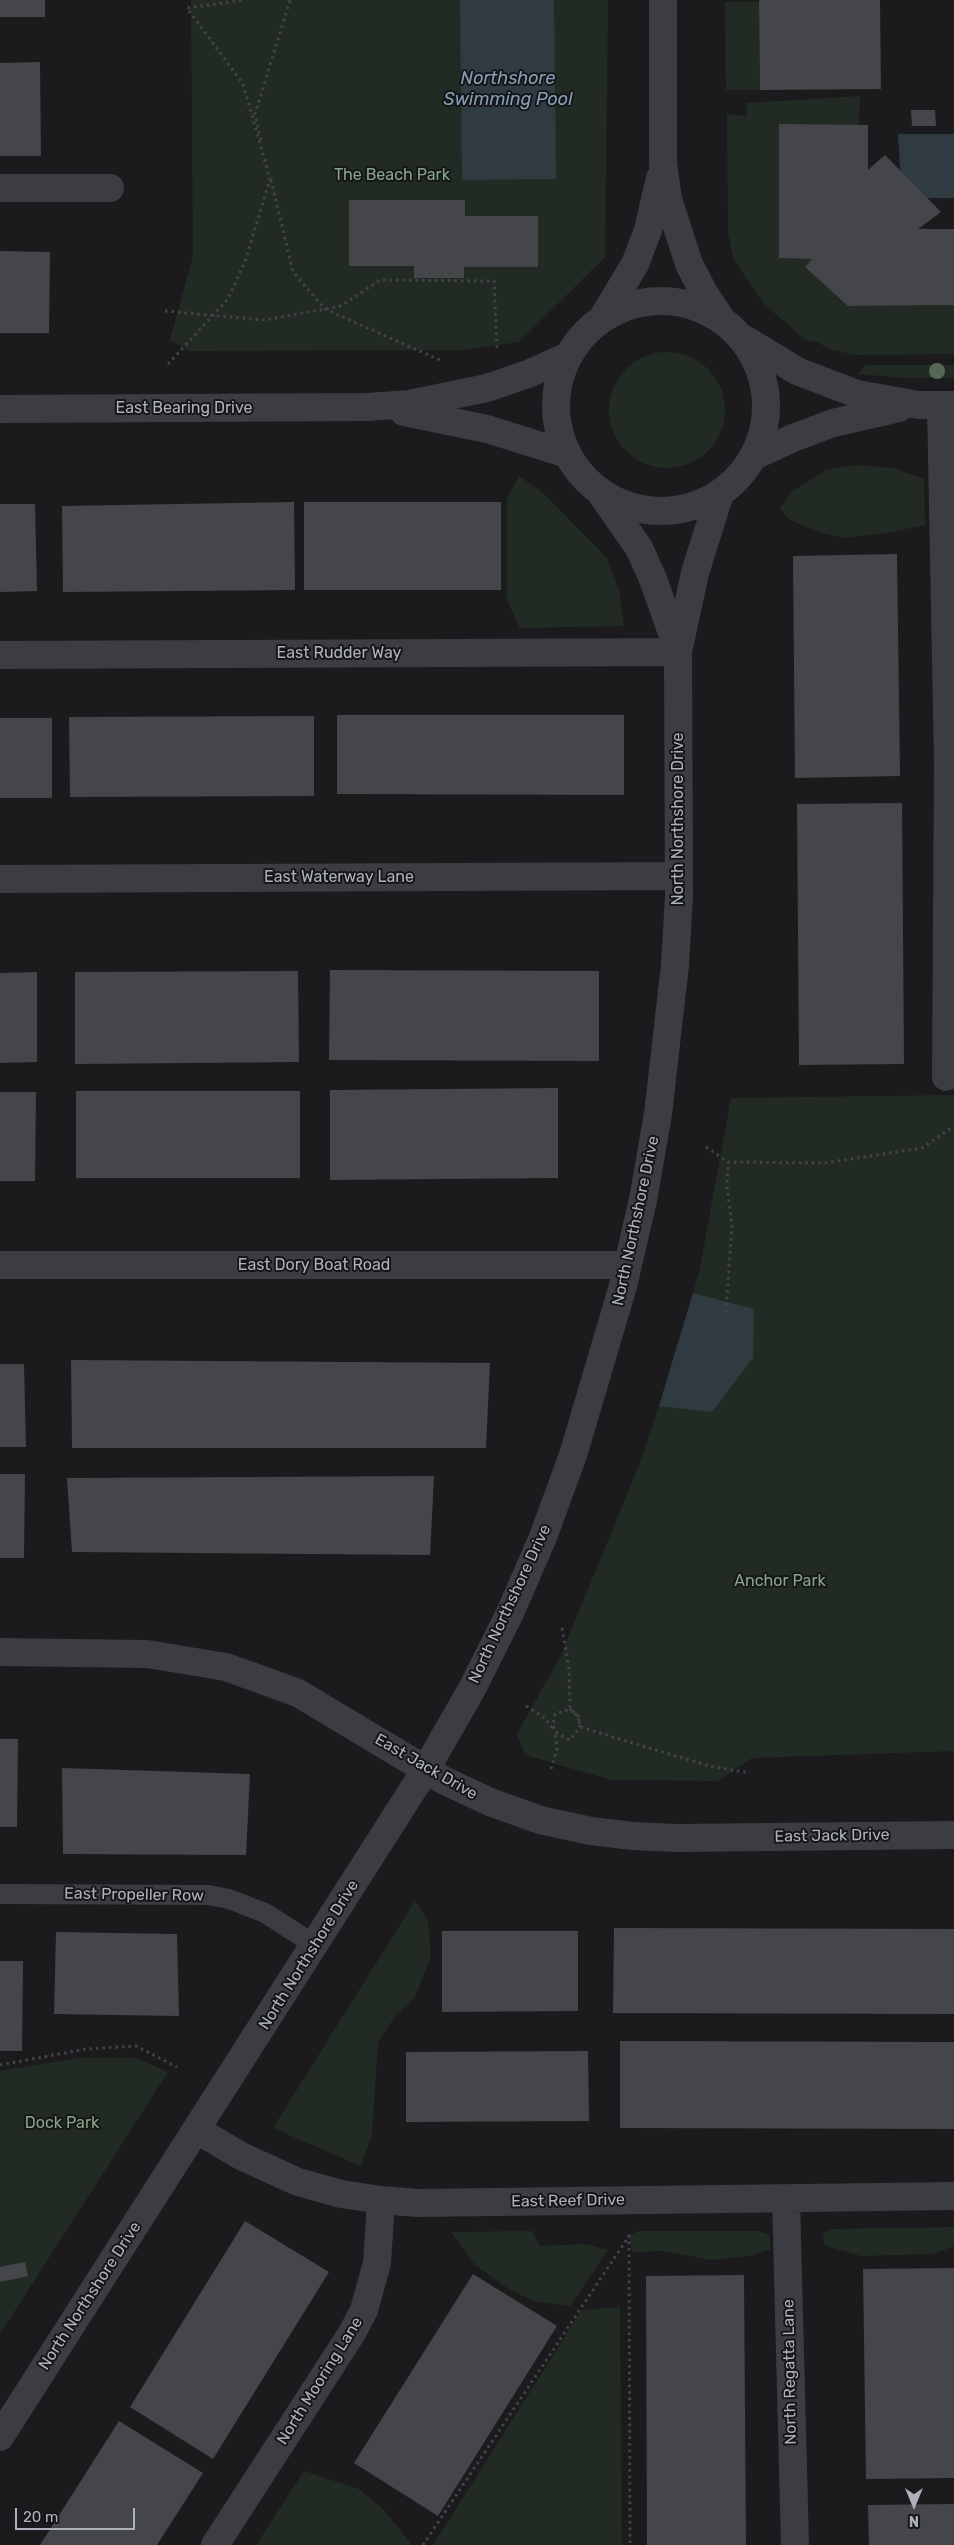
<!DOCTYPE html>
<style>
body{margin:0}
#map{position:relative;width:954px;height:2545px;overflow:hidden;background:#1b1b1d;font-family:Rubik,sans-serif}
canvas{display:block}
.north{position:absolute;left:889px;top:2480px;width:50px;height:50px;-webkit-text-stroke:4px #161618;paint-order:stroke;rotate:180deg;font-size:14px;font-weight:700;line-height:20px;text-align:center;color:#adb2bc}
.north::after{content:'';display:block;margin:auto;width:18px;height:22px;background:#adb2bc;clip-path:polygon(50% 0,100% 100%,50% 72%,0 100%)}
.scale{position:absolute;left:15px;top:2508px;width:120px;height:22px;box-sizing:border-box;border:2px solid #adb2bc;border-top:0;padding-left:6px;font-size:15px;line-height:18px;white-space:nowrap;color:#adb2bc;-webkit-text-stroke:4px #161618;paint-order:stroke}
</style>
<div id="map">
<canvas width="954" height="2545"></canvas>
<div class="north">N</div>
<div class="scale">20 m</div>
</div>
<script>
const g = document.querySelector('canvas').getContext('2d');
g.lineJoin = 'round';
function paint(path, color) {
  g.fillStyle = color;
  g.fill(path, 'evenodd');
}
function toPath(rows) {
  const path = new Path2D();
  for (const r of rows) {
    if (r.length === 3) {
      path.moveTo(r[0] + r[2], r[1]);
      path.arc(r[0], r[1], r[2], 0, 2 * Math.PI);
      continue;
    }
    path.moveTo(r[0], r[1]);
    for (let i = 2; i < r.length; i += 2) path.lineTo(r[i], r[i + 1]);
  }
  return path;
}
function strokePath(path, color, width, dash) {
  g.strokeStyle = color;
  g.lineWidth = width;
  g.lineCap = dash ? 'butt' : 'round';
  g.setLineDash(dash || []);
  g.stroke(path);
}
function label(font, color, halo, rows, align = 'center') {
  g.font = font + ' Rubik,sans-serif';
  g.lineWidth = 4;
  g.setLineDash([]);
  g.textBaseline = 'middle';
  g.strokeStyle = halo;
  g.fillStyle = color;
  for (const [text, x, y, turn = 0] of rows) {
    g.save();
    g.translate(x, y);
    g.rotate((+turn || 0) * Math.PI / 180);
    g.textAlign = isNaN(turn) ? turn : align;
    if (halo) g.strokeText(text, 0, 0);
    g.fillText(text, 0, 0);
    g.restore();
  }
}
const green = toPath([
 [191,0,608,0,605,257,519,342,463,350,190,351,170,340,193,256],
 [725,2,759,2,760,90,726,90],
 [860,96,859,125,779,125,779,258,812,259,805,267,848,306,954,305,954,354,856,355,828,349,818,342,806,340,764,304,734,260,728,234,727,114,747,116,747,103],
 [667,410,58],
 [866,365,954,365,954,378,906,378,857,374],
 [856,465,893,468,924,479,925,525,886,533,844,538,821,533,790,520,780,509,790,493,826,470],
 [519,476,543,493,607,558,619,591,624,626,520,628,507,600,507,499],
 [954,1095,954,1751,752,1758,718,1781,612,1780,525,1755,517,1734,560,1657,640,1463,659,1406,699,1273,731,1098],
 [415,1901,428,1920,431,1956,415,1997,396,2015,378,2042,372,2134,361,2166,273,2128],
 [77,2058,136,2058,168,2072,0,2334,0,2071],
 [954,2227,954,2246,933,2254,861,2256,824,2245,823,2234,831,2229],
 [532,2231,540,2246,586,2244,608,2250,570,2306,537,2302,510,2290,475,2265,451,2232],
 [638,2231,758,2231,769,2234,771,2249,749,2256,711,2260,663,2251,633,2252,629,2236],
 [620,2307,622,2545,433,2545,582,2310],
 [304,2471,359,2489,384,2510,412,2545,256,2545]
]);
const water = toPath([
 [460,0,554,0,556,179,462,180],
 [898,134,954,134,954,198,902,198],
 [693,1293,754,1309,753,1358,712,1412,659,1406]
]);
const building = toPath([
 [0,0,45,0,45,17,0,17],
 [759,0,880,0,881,89,760,90],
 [40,62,41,156,0,156,0,63],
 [911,110,935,110,936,126,912,126],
 [779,124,868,125,868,170,885,155,941,212,918,229,954,229,954,305,848,306,805,267,812,259,779,258],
 [349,200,465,200,465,216,538,216,538,267,464,267,464,278,414,278,414,266,349,266],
 [0,251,50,252,49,333,0,333],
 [294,502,295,590,63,592,62,506],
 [304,502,501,502,501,590,304,590],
 [0,504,35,504,37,591,0,592],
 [897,554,900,776,795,778,793,556],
 [337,715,624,715,624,795,337,794],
 [314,716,314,796,70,797,69,717],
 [0,718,52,718,52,798,0,798],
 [902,803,904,1064,799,1065,797,804],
 [330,970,599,971,599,1061,329,1060],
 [298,971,299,1062,75,1064,75,972],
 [37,972,37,1062,0,1063,0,973],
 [558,1088,558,1178,330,1180,330,1090],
 [76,1091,300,1091,300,1178,76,1178],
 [0,1092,36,1092,35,1181,0,1181],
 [71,1360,490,1363,486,1448,72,1448],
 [0,1364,24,1364,26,1447,0,1447],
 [0,1474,25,1474,24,1558,0,1558],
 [434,1476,430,1555,72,1552,67,1478],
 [0,1739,18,1739,17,1827,0,1827],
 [62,1768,250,1774,246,1855,63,1854],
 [614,1928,954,1929,954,2014,613,2013],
 [442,1931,578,1931,578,2011,442,2012],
 [56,1932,177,1934,179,2016,54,2014],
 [0,1961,23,1961,22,2051,0,2051],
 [620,2041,954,2042,954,2129,620,2128],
 [588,2051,589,2121,406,2122,406,2052],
 [245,2221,329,2272,213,2459,130,2407],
 [25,2262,28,2276,0,2282,0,2267],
 [954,2268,954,2478,866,2479,863,2269],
 [473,2274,557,2326,438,2516,354,2463],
 [744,2275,746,2545,647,2545,646,2276],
 [119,2421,203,2473,157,2545,40,2545],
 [954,2504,954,2545,869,2545,868,2505]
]);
const path = toPath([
 [261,140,255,114,290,0],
 [271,180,293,272,325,309,442,361],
 [165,311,265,320,341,306,380,280,494,281,497,349],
 [168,364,228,299,246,259,270,179,243,84,187,8,245,0],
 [706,1147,728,1162,825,1163,922,1148,954,1126],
 [726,1312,732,1224,727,1187,728,1162],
 [562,1628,569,1668,570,1709,578,1716,580,1727,709,1766,750,1773],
 [526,1706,545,1718,552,1728],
 [570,1709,578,1716,580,1727,570,1740,555,1732,553,1725,555,1714,570,1709],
 [551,1769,557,1749,555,1733],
 [0,2065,86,2049,136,2046,177,2067],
 [423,2545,629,2236,630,2545]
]);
const service = toPath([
 [0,1894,208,1895,229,1899,265,1913,315,1945]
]);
const minor = toPath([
 [663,0,663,164,668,199,689,264,704,293,722,320],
 [0,188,110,188],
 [661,406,105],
 [602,319,635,264,648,230,660,178],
 [746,340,797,371,857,394,919,405,954,405],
 [941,405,948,762,946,1077],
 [0,409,368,407,409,404,487,388,528,374,568,356],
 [404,412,487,429,567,454],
 [754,456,793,438,833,423,899,408],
 [602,495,639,548,653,579,678,650],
 [0,655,678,652],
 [0,879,679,876],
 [0,1265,628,1265],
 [0,1652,147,1654,226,1667,298,1693,443,1780,490,1802,540,1820,591,1831,633,1836,677,1838,954,1835],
 [197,2130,241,2156,298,2182,341,2194,381,2200,418,2203,954,2196],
 [786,2199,795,2545],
 [0,2437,426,1769,473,1687,510,1613,543,1537,573,1455,623,1286,643,1200,658,1114,675,965,679,896,678,652,695,573,720,493],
 [215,2545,352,2333,364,2310,377,2263,381,2200]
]);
const trees = [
 [937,371]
];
const parkNames = [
 ["The Beach Park",392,175],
 ["Anchor Park",780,1581],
 ["Dock Park",62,2123]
];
const streetNames = [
 ["East Bearing Drive",184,408],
 ["East Rudder Way",339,653],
 ["North Northshore Drive",678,819,-90],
 ["East Waterway Lane",339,877],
 ["North Northshore Drive",636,1221,-78],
 ["East Dory Boat Road",314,1265],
 ["North Northshore Drive",510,1604,-65],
 ["East Jack Drive",426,1767,30],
 ["East Jack Drive",832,1836,-1],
 ["East Propeller Row",134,1895,1],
 ["North Northshore Drive",309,1955,-58],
 ["East Reef Drive",568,2201,-1],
 ["North Northshore Drive",90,2296,-57],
 ["North Regatta Lane",790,2372,-91],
 ["North Mooring Lane",320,2381,-58]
];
const waterNames = [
 ["Northshore",508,79],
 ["Swimming Pool",508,100]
];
paint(green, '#222b23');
paint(water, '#303a41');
paint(building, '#45464a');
strokePath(path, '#424449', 3, [2.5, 4]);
strokePath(service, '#3c3d42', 20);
strokePath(minor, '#3c3d42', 28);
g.fillStyle = '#556857';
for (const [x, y] of trees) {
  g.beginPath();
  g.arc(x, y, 8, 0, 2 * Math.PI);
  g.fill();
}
label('16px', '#85a787', '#161618', parkNames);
label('16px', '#adb2bc', '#161618', streetNames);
label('italic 18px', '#85a0b6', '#161618', waterNames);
</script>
